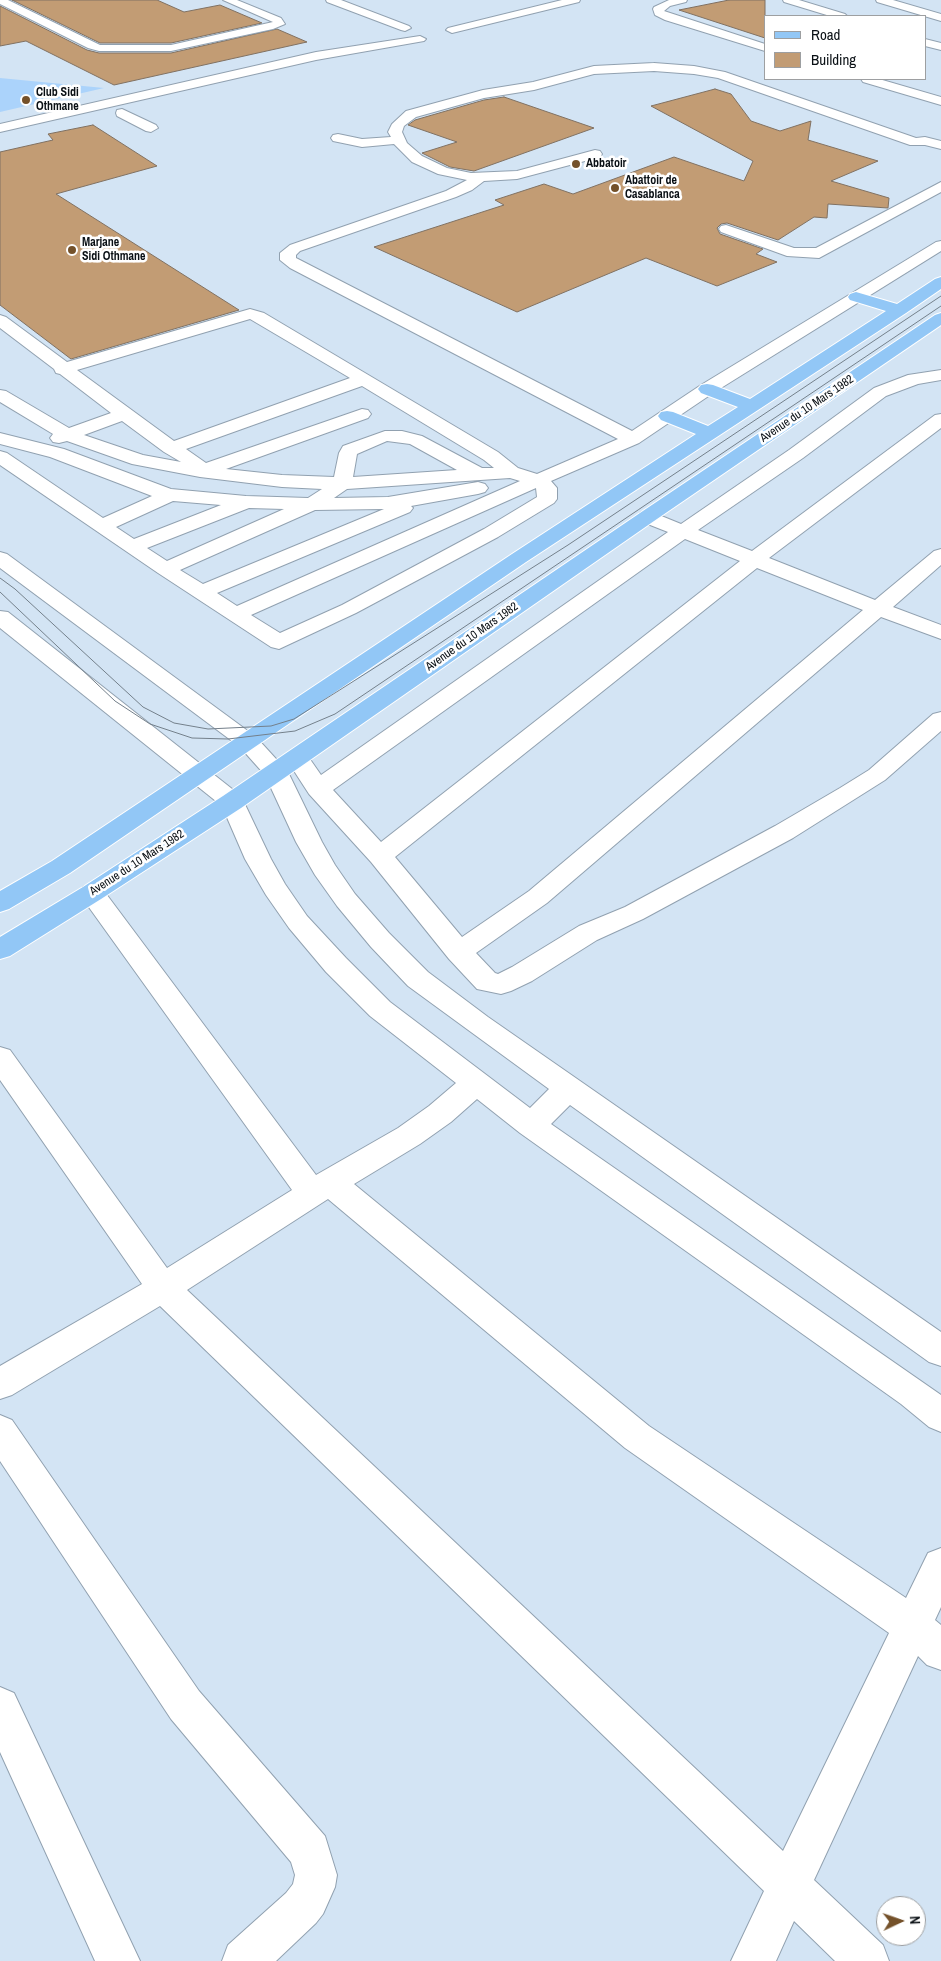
<!DOCTYPE html>
<style>
body{margin:0}
#map{position:relative;width:941px;height:1961px;overflow:hidden;background:#d3e4f4;font-family:"Archivo Narrow",sans-serif}
canvas{display:block}
.legend{position:absolute;left:764px;top:15px;width:162px;height:65px;box-sizing:border-box;background:#fff;border:1px solid #9d9fa1;margin:0;padding:6px 9px;list-style:none;font-size:15px;color:#0a1015}
.legend li{display:flex;align-items:center;gap:10px;height:25px}
.legend b{width:25px;border:1px solid #9d9fa1}
.north{position:absolute;left:876px;top:1896px;width:50px;height:50px;box-sizing:border-box;background:#fff;border:1px solid #9d9fa1;border-radius:50%;rotate:87deg;font-size:14px;font-weight:700;line-height:20px;text-align:center;color:#0a1015}
.north::after{content:'';display:block;margin:auto;width:18px;height:22px;background:#74512a;clip-path:polygon(50% 0,100% 100%,50% 72%,0 100%)}
</style>
<div id="map">
<canvas width="941" height="1961"></canvas>
<ul class="legend">
<li><b style="height:6px;background:#92c7f6"></b>Road</li>
<li><b style="height:14px;background:#c29c74"></b>Building</li>
</ul>
<div class="north">N</div>
</div>
<script>
const g = document.querySelector('canvas').getContext('2d');
g.lineJoin = 'round';
function paint(path, color) {
  g.fillStyle = color;
  g.fill(path, 'evenodd');
}
function toPath(rows) {
  const path = new Path2D();
  for (const r of rows) {
    path.moveTo(r[0], r[1]);
    for (let i = 2; i < r.length; i += 2) path.lineTo(r[i], r[i + 1]);
  }
  return path;
}
function strokePath(path, color, width, dash) {
  g.strokeStyle = color;
  g.lineWidth = width;
  g.lineCap = dash ? 'butt' : 'round';
  g.setLineDash(dash || []);
  g.stroke(path);
}
function label(font, color, halo, rows, align = 'center') {
  g.font = font + ' "Archivo Narrow",sans-serif';
  g.lineWidth = 5;
  g.setLineDash([]);
  g.textBaseline = 'middle';
  g.strokeStyle = halo;
  g.fillStyle = color;
  for (const [text, x, y, turn = 0] of rows) {
    g.save();
    g.translate(x, y);
    g.rotate((+turn || 0) * Math.PI / 180);
    g.textAlign = isNaN(turn) ? turn : align;
    if (halo) g.strokeText(text, 0, 0);
    g.fillText(text, 0, 0);
    g.restore();
  }
}
const green = toPath([
 [0,78,104,88,0,112]
]);
const building = toPath([
 [12,0,157,0,184,12,220,5,262,23,171,43,100,43,12,0],
 [729,0,765,0,765,38,679,10,729,0],
 [0,6,87,50,99,53,171,53,277,29,307,42,114,85,26,41,0,46,0,6],
 [715,89,731,94,751,121,780,131,811,121,808,140,878,161,831,181,889,198,888,208,828,204,827,218,814,217,778,240,727,223,721,224,717,228,720,234,763,249,756,254,777,262,717,286,646,258,517,312,374,247,504,205,495,200,544,184,573,194,674,157,744,181,753,161,651,106,715,89],
 [504,97,594,128,474,171,450,167,422,153,457,142,408,125,415,120,484,100,504,97],
 [93,125,157,166,56,194,239,310,71,359,0,305,0,152,53,140,48,134,93,125]
]);
const minor = toPath([
 [0,0,8,0,100,45,171,45,273,22,223,0,237,0,281,18,285,24,273,29,171,51,99,51,88,48,0,4,0,0],
 [326,0,341,0,409,26,411,28,405,31,401,30,327,2,326,0],
 [562,0,580,0,579,2,452,33,446,30,448,28,562,0],
 [669,0,687,0,686,2,670,6,664,11,765,44,765,51,665,20,655,15,653,9,654,7,669,0],
 [783,0,799,0,845,14,847,16,830,16,784,2,783,0],
 [876,0,893,0,941,14,941,21,877,2,876,0],
 [420,36,426,39,424,41,316,60,0,132,0,124,316,52,420,36],
 [925,39,941,43,941,50,925,46,925,39],
 [654,63,694,66,725,72,916,138,925,137,941,141,941,149,925,145,910,145,718,78,694,74,654,71,594,74,534,90,484,98,416,117,404,126,402,132,407,143,422,156,447,168,471,173,517,171,595,150,600,151,602,154,600,157,517,179,484,181,472,190,456,197,300,251,296,255,296,258,632,431,701,385,936,242,941,241,941,251,713,393,639,443,551,481,557,488,557,499,554,503,498,537,356,613,279,649,271,647,158,573,0,465,0,451,7,453,103,518,152,496,50,457,0,444,0,433,64,449,171,489,246,496,308,498,322,489,282,487,200,477,132,464,67,441,59,443,53,442,50,438,53,434,0,402,0,390,6,391,69,428,111,413,60,374,56,373,54,369,0,328,0,315,6,317,67,362,250,309,264,313,498,452,518,468,537,474,618,439,290,268,280,260,280,253,290,245,446,191,467,180,438,174,412,162,394,144,362,147,333,141,331,138,333,135,338,134,362,139,391,137,388,132,392,124,406,111,483,90,533,82,594,66,654,63],
 [250,319,350,378,174,441,77,370,250,319],
 [362,386,484,460,494,468,482,468,422,436,402,431,385,431,343,446,339,453,334,477,282,475,226,469,368,418,371,414,368,410,362,409,206,463,186,449,362,386],
 [122,421,164,452,181,462,143,455,84,435,122,421],
 [387,441,410,444,457,470,353,477,357,454,387,441],
 [510,478,520,481,237,606,217,593,410,512,413,508,411,506,478,494,485,492,488,488,485,484,478,482,388,497,334,498,347,489,510,478],
 [536,488,537,497,484,529,342,605,280,633,251,615,536,488],
 [173,501,221,505,134,539,116,527,173,501],
 [249,508,284,509,167,561,147,548,249,508],
 [384,509,203,584,180,570,315,510,384,509],
 [861,79,879,79,941,97,941,105,863,82,861,79],
 [122,109,156,125,158,128,151,132,146,131,117,116,116,113,117,110,122,109],
 [941,182,941,192,819,258,787,256,721,232,719,229,721,226,726,225,794,248,816,248,941,182],
 [941,370,941,380,918,384,886,396,803,458,698,530,752,551,935,415,941,414,941,428,769,558,875,600,934,551,941,549,941,565,893,607,941,625,941,639,881,617,547,903,476,953,495,973,498,974,512,967,579,926,625,907,775,826,840,788,869,770,933,714,941,712,941,731,885,780,793,838,643,919,597,940,532,981,511,991,501,994,477,989,449,959,371,862,309,794,285,757,289,752,297,750,305,752,321,775,668,532,640,521,637,517,640,513,647,511,654,513,681,524,789,450,874,388,908,375,941,370],
 [685,539,740,561,381,842,333,790,685,539],
 [757,568,863,610,529,891,462,937,395,857,757,568],
 [0,552,7,554,256,737,288,772,322,842,335,865,355,894,389,933,428,972,488,1017,941,1332,941,1366,929,1362,570,1105,551,1124,941,1395,941,1432,929,1427,901,1404,520,1133,477,1099,451,1122,420,1144,354,1184,649,1426,906,1598,928,1553,941,1548,941,1607,935,1620,941,1625,941,1670,927,1665,918,1656,814,1880,883,1945,889,1961,835,1961,794,1921,776,1961,731,1961,764,1891,160,1306,12,1395,0,1399,0,1366,142,1284,0,1080,0,1047,10,1050,167,1268,292,1190,83,899,79,893,83,887,92,884,101,887,316,1175,398,1128,429,1106,456,1083,370,1016,326,972,289,928,266,895,245,859,222,806,0,628,0,611,8,612,241,796,271,859,285,884,307,916,346,958,390,1002,530,1108,549,1089,408,986,371,947,337,906,315,875,296,842,265,775,240,747,0,568,0,552],
 [328,1199,625,1448,889,1633,783,1851,187,1290,328,1199],
 [0,1415,12,1420,199,1691,325,1836,337,1875,335,1887,323,1914,316,1923,276,1961,222,1961,228,1945,286,1893,293,1884,295,1875,291,1862,171,1719,0,1461,0,1415],
 [0,1687,14,1693,140,1961,95,1961,0,1752,0,1687]
]);
const major = toPath([
 [941,277,941,289,906,313,526,562,70,873,9,909,0,912,0,891,52,861,512,554,696,434,661,420,658,416,661,412,667,411,673,412,708,426,738,407,701,393,698,389,701,385,707,384,713,385,750,399,886,311,850,300,848,297,850,294,856,292,897,304,935,279,941,277],
 [941,313,941,325,654,521,241,808,101,899,10,956,0,959,0,937,83,887,223,796,640,513,935,315,941,313]
]);
const tram = toPath([
 [0,578,15,589,143,707,174,723,208,729,271,726,294,719,568,545,941,296],
 [0,592,115,701,150,724,192,738,228,739,295,731,335,714,941,306]
]);
const markers = [
 [26,100,5,"#74512a"],
 [576,164,5,"#74512a"],
 [615,188,5,"#74512a"],
 [72,250,5,"#74512a"]
];
const farPoinames = [
 ["Club Sidi",36,93],
 ["Othmane",36,107],
 ["Abbatoir",586,164],
 ["Abattoir de",625,181],
 ["Casablanca",625,195],
 ["Marjane",82,243],
 ["Sidi Othmane",82,257]
];
const farStreetnames = [
 ["Avenue du 10 Mars 1982",807,409,-34],
 ["Avenue du 10 Mars 1982",472,637,-35],
 ["Avenue du 10 Mars 1982",137,863,-33]
];
paint(green, '#abd3fb');
paint(building, '#c29c74');
strokePath(building, '#807162', 1);
strokePath(minor, '#91a1b0', 2);
strokePath(major, '#fff', 2);
paint(minor, '#fff');
paint(major, '#92c7f6');
strokePath(tram, '#74808b', 1);
for (const [x, y, r, color] of markers) {
  const dot = new Path2D();
  dot.arc(x, y, r, 0, 2 * Math.PI);
  g.fillStyle = color;
  g.fill(dot);
  strokePath(dot, '#fff', 2);
}
label('bold 12px', '#0a1015', '#fff', farPoinames, 'left');
label('12px', '#0a1015', '#fff', farStreetnames);
</script>
